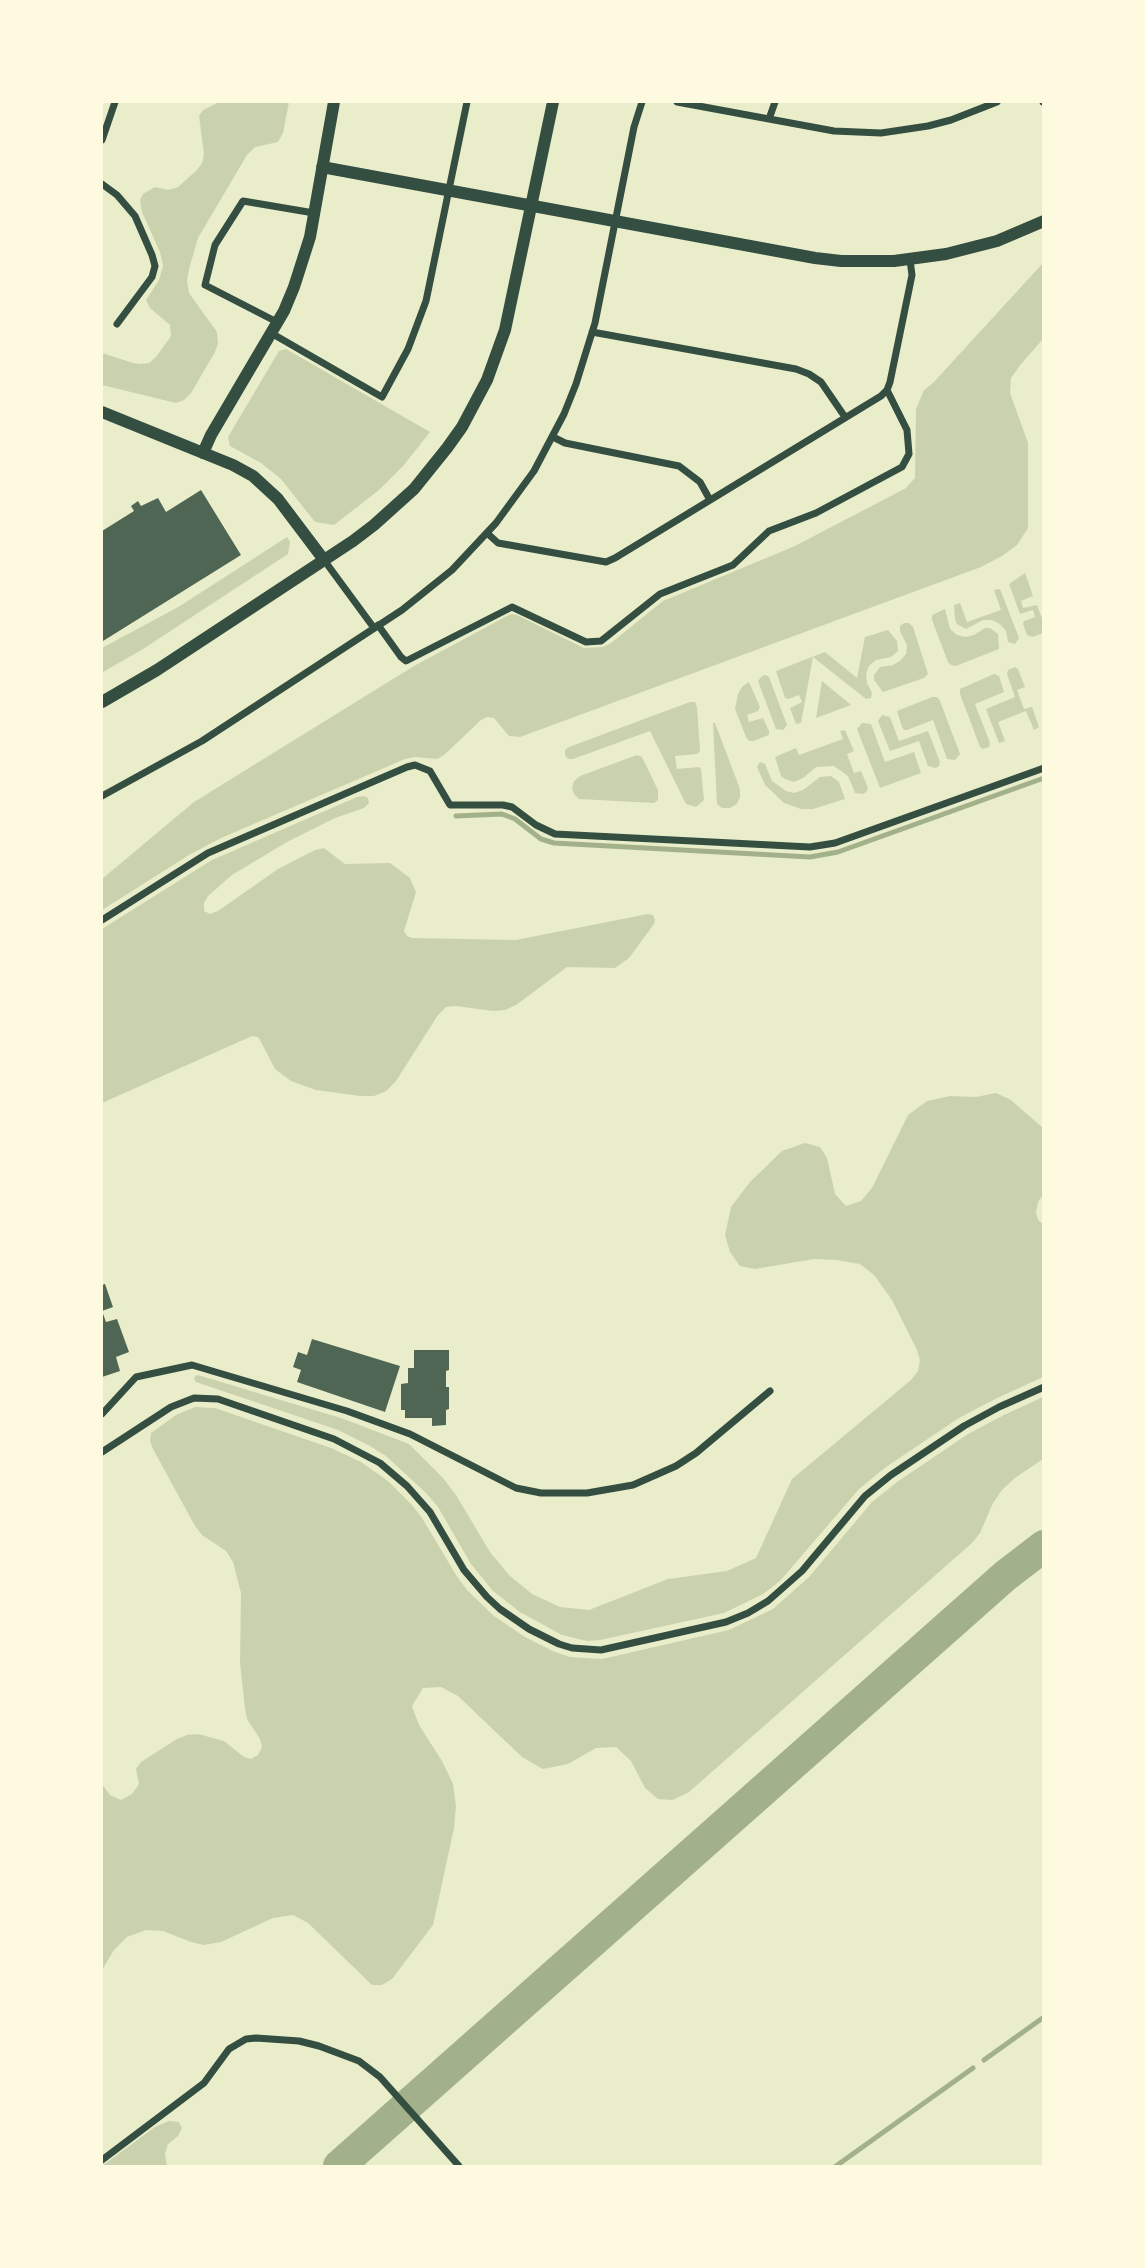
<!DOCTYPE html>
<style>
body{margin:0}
#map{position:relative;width:1145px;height:2268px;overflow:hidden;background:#e9edc9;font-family:"Noto Sans",sans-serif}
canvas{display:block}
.frame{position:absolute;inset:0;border:103px solid #fefae0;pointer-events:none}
</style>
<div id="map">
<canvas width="1145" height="2268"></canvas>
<div class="frame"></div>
</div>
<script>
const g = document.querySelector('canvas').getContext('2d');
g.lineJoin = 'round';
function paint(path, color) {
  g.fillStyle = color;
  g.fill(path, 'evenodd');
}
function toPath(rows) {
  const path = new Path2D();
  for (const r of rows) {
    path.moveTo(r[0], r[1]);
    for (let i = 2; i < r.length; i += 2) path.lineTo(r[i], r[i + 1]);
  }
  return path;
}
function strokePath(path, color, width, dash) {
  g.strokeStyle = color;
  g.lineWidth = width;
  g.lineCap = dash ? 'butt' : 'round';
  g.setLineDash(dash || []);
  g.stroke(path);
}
const green = toPath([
 [219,102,289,102,283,133,278,142,255,147,247,155,198,238,189,269,187,280,189,293,217,332,218,343,215,352,191,393,184,400,176,403,102,385,102,353,133,363,140,364,149,363,156,357,171,336,170,325,150,308,146,300,159,280,163,266,160,252,142,212,140,200,143,194,155,187,168,190,178,187,197,170,202,163,204,154,199,116,203,110],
 [1043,263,1043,339,1021,364,1011,378,1010,393,1028,443,1028,528,1017,545,1002,556,981,567,520,737,509,736,494,718,487,717,481,720,444,755,437,759,415,757,405,759,221,838,189,855,102,910,102,879,194,802,414,666,507,616,512,614,517,615,584,648,603,647,611,643,663,601,795,546,906,488,915,478,916,409,924,390,933,383],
 [286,349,430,432,404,465,379,490,334,525,315,522,281,479,261,463,230,446,228,437,279,351],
 [287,537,290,542,288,554,143,649,103,672,102,669,102,648,180,606],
 [1025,573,1033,596,1021,601,1023,608,1037,605,1043,621,1043,633,1032,637,1027,635,1023,624,1024,621,1035,617,1033,610,1020,614,1009,584],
 [1000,589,1019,638,1015,644,1008,642,1006,631,1000,624,992,620,983,620,966,629,957,624,955,619,954,605,960,603,967,622,1001,610,994,590],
 [945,609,950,629,957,635,966,637,974,635,985,628,990,628,998,634,999,649,956,666,951,665,948,662,932,620,932,615],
 [904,623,909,623,913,627,928,674,924,678,883,692,874,680,874,675,880,667,893,665,900,661,906,654,907,645,900,631,900,626],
 [888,630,897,641,898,651,891,657,876,660,869,666,866,674,867,683,872,693,871,698,866,699,813,657,801,723,796,724,790,708,802,702,799,695,788,699,785,698,776,671,825,652,857,678,865,637],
 [1015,667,1018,669,1025,687,1017,690,1024,709,1032,707,1039,727,1034,730,1026,711,998,722,1005,741,999,743,986,709,1015,697,1007,674,1008,670],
 [994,674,999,676,1004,692,975,704,990,743,989,747,983,749,980,747,960,694,960,689],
 [766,675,769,677,787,725,783,730,776,729,758,681,762,676],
 [822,681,851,705,816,718],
 [749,682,760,707,758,711,747,715,749,722,763,718,769,731,769,735,766,736,754,741,749,741,746,737,735,709,738,694,742,687],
 [932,697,937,697,940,701,960,754,955,760,947,759,933,720,907,730,904,730,902,727,897,711],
 [690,702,695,702,697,707,700,751,697,754,675,756,677,769,699,767,701,769,704,800,696,807,686,804,650,731,573,759,568,759,565,755,565,750,569,747],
 [882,715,890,717,899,741,928,731,940,762,939,766,936,768,928,766,919,741,890,751,878,721],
 [713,723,715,723,740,789,740,797,737,804,730,808,722,808,717,804],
 [862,723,871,724,885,762,914,752,921,773,880,788,857,729],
 [845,730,854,751,847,754,854,773,861,771,868,788,866,792,863,794,855,793,848,776,834,766,816,767,803,778,794,782,785,779,781,776,775,757,796,748,799,755,843,739,840,731],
 [637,755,642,757,658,790,658,800,654,803,579,799,574,794,572,788,574,781,580,776],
 [760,762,765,764,772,781,786,791,794,793,803,790,820,777,831,776,839,782,845,799,813,809,801,809,784,803,765,785,757,767],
 [364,796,368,798,369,803,364,808,335,818,287,842,232,875,208,896,204,903,204,911,210,914,218,911,278,869,315,850,324,848,345,864,390,863,410,878,416,892,404,931,407,936,412,938,516,940,648,914,653,915,655,920,654,924,629,958,615,968,567,967,516,1005,505,1010,493,1011,456,1006,446,1007,438,1015,396,1081,386,1091,374,1096,360,1096,316,1090,291,1081,275,1069,261,1042,258,1037,252,1036,102,1103,102,929,212,860,357,797],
 [996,1093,1011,1100,1043,1128,1043,1195,1038,1202,1036,1213,1038,1220,1044,1225,1043,1377,995,1399,959,1418,886,1467,859,1489,780,1581,763,1594,724,1613,600,1640,587,1641,562,1635,520,1612,493,1591,471,1564,438,1507,426,1493,386,1456,370,1446,338,1430,196,1382,194,1379,195,1376,198,1375,344,1419,409,1444,443,1478,456,1495,490,1552,509,1575,532,1594,560,1607,589,1610,668,1579,727,1571,756,1558,792,1479,911,1380,918,1371,920,1360,917,1350,892,1300,874,1275,860,1264,836,1260,814,1259,755,1269,740,1266,730,1252,725,1235,731,1207,750,1182,782,1151,805,1143,820,1147,827,1158,835,1194,846,1206,861,1201,872,1188,908,1115,927,1101,950,1096,976,1097],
 [1043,1397,1043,1459,1015,1478,1002,1490,993,1503,980,1533,972,1543,689,1792,673,1800,658,1799,645,1788,631,1761,616,1747,596,1748,568,1764,543,1769,522,1757,458,1696,441,1687,423,1688,412,1706,419,1725,442,1761,453,1784,456,1806,454,1828,433,1925,392,1979,382,1985,372,1985,308,1923,293,1915,273,1918,221,1942,204,1945,191,1942,163,1931,146,1930,127,1937,114,1950,102,1970,102,1784,110,1795,121,1800,132,1794,139,1784,136,1769,141,1762,177,1739,187,1735,198,1734,224,1741,244,1757,251,1759,258,1755,262,1747,260,1739,247,1719,245,1709,240,1663,241,1593,233,1562,226,1551,202,1535,195,1526,153,1449,150,1441,151,1433,176,1415,195,1407,215,1408,331,1448,361,1462,388,1481,412,1505,422,1518,456,1575,467,1590,494,1616,525,1637,555,1652,570,1657,602,1659,729,1630,773,1609,809,1577,872,1502,897,1482,968,1434,1004,1415],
 [169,2121,179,2122,182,2128,178,2136,168,2144,165,2154,167,2166,102,2166,155,2127]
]);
const stream = toPath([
 [456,816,502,814,515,819,541,839,554,843,810,857,838,852,1044,778],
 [984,2060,1044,2017],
 [836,2166,973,2068]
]);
const river = toPath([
 [339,2166,1005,1576,1044,1546]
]);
const building = toPath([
 [201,490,241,555,103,641,102,638,102,531,134,511,131,506,138,501,141,506,158,498,166,512],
 [105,1284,113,1307,102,1311,106,1322,117,1319,129,1352,116,1357,120,1371,102,1377,102,1285],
 [312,1339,400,1366,385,1412,297,1382,301,1370,293,1367,298,1352,307,1355],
 [414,1350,449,1350,449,1370,446,1371,446,1387,449,1387,449,1409,446,1410,446,1425,432,1426,432,1418,405,1418,405,1410,401,1410,401,1384,408,1383,408,1368,414,1368]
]);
const minor = toPath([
 [677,102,834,131,881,133,928,126,951,120,997,102],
 [1043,102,1044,102],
 [769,119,775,102],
 [102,140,115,102],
 [102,184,117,195,135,216,152,255,155,266,152,277,117,324],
 [277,322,205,285,215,245,243,201,314,213],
 [592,332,796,369,809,374,821,382,845,417],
 [271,333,382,397,408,349,426,301,467,102],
 [553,437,565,443,679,466,700,482,710,500],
 [487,533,498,543,606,562,615,558,881,396,887,390,890,382,912,275,910,260],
 [324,560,374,628],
 [378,625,401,657,406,661,512,607,586,642,601,641,660,594,733,565,769,531,816,513,902,467,909,454,907,430,887,390],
 [102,796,202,741,402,610,452,570,496,523,534,471,564,414,576,384,595,323,634,127,642,102],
 [102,920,208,853,407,767,415,765,430,771,450,805,503,805,512,807,536,825,555,834,810,847,835,843,1044,768],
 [102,1414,136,1377,192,1365,347,1411,410,1434,516,1488,541,1493,587,1493,633,1485,676,1466,696,1453,770,1391],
 [102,1452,171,1407,194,1398,218,1399,334,1439,380,1463,407,1486,430,1512,464,1570,487,1597,500,1609,529,1629,559,1644,572,1648,601,1650,726,1622,748,1613,768,1601,802,1571,865,1496,891,1475,964,1426,999,1407,1044,1387],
 [102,2160,204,2083,229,2049,246,2039,256,2038,299,2041,319,2046,359,2061,380,2077,459,2166]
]);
const tertiary = toPath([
 [322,167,815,258,841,261,894,261,946,254,997,241,1044,221],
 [102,412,233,465,253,476,278,499,324,560],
 [203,453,211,435,284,311,294,287,310,237,334,102],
 [102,702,157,670,353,541,374,525,414,489,447,448,462,427,487,380,505,330,553,102]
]);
paint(green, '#cad2ad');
strokePath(stream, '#a3b18a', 5);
strokePath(river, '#a3b18a', 32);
paint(building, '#4f6655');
strokePath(minor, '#344e41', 7);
strokePath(tertiary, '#344e41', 12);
</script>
